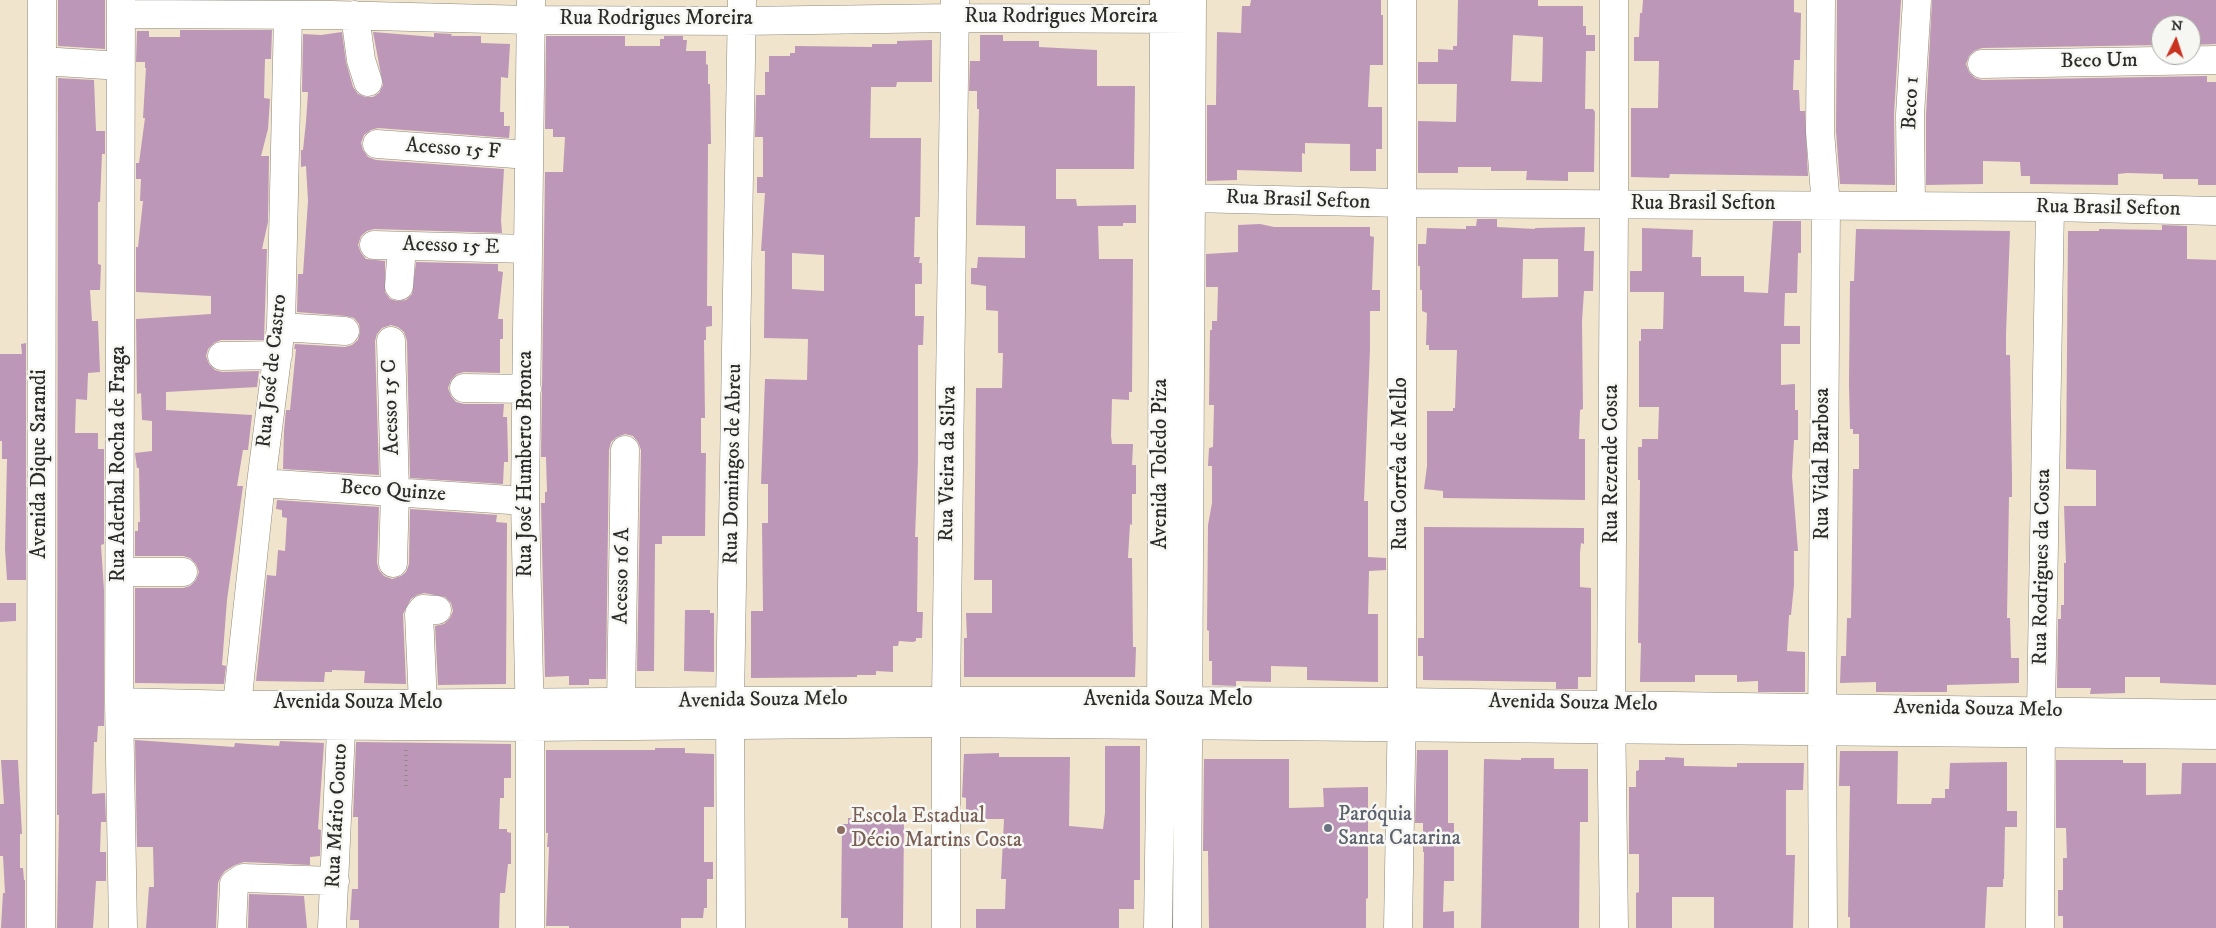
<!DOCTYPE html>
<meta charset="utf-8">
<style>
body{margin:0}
#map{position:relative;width:2216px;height:928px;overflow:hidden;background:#f1e4cc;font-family:"IM FELL DW Pica",serif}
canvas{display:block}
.north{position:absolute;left:2151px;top:15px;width:50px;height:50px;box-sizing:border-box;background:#f6f6f2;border:1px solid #a5a5a2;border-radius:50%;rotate:4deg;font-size:14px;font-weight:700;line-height:20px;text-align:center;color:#2b2b2b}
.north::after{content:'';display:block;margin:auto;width:18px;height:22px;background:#c8321e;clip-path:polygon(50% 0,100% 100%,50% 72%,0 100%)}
</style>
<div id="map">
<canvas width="2216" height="928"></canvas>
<div class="north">N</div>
</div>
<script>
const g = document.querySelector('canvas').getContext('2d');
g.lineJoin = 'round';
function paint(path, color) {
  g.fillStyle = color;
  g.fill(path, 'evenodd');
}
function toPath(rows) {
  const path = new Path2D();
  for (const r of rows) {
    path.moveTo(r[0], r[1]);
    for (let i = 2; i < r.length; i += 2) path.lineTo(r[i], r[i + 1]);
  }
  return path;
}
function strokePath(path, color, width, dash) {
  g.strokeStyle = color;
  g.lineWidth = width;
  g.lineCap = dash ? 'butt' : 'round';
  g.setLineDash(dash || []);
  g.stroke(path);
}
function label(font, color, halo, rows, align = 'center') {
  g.font = font + ' "IM FELL DW Pica",serif';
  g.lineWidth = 5;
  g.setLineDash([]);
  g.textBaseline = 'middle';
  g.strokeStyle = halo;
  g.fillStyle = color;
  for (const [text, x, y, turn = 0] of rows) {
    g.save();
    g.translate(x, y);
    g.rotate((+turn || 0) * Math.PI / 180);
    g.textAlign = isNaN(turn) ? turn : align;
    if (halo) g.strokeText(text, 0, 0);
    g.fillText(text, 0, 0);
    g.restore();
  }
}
const building = toPath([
 [58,0,105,0,105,49,58,46],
 [1251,0,1381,0,1381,15,1383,15,1383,65,1370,65,1368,107,1382,107,1382,149,1376,149,1376,171,1350,171,1350,144,1305,143,1305,154,1302,153,1302,172,1237,170,1237,180,1207,181,1207,105,1216,105,1217,32,1241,33,1242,6,1250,6],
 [1458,0,1538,0,1538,6,1583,6,1583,26,1586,26,1586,35,1595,35,1595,51,1586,51,1585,109,1593,109,1595,112,1594,172,1568,172,1568,181,1526,180,1527,171,1491,171,1491,167,1458,167,1458,173,1418,173,1418,121,1456,122,1457,84,1418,84,1418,62,1438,62,1438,49,1453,50,1453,46,1457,46],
 [1513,35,1543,37,1542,82,1511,81],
 [1643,0,1794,0,1794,12,1801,13,1800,60,1794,60,1793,90,1799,90,1800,111,1805,111,1808,176,1670,174,1669,178,1631,177,1631,108,1658,108,1659,61,1634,61,1634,37,1639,37,1640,13,1642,13],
 [1837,0,1901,0,1894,114,1895,185,1840,184,1836,131],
 [1932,0,2216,0,2216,44,2191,45,2191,25,2161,25,2161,45,1982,48,1974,51,1969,56,1966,64,1969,72,1975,78,1982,80,2207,76,2207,82,2216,82,2216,185,2198,185,2198,179,2163,179,2163,174,2127,173,2118,174,2118,185,2030,184,2030,176,2021,176,2020,162,1983,161,1983,184,1926,185,1926,115],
 [180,30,272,30,271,59,265,59,264,98,270,99,268,129,261,156,269,156,268,222,262,249,267,249,264,340,221,340,214,343,208,349,206,356,209,364,215,370,222,372,259,371,257,387,166,392,166,410,252,415,248,450,243,450,237,486,243,486,227,600,222,665,226,666,224,684,135,683,135,588,183,588,190,586,196,580,199,572,196,564,190,558,183,556,135,556,135,531,138,531,138,522,140,522,139,468,137,468,135,453,152,451,152,421,142,420,141,393,137,394,136,319,211,314,211,296,136,292,136,247,138,247,143,201,140,201,141,179,136,179,136,163,139,163,145,118,143,118,146,68,145,68,145,62,136,62,137,31,149,31,149,37,180,37],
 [342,32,346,62,353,87,358,94,365,97,373,97,379,93,383,85,373,32,434,37,434,33,452,34,451,36,481,36,481,43,510,44,508,78,501,77,500,112,504,112,504,126,510,126,509,138,378,128,371,130,364,135,361,143,363,150,368,157,376,160,504,169,501,220,502,233,374,229,367,231,361,236,358,245,361,253,366,259,385,261,385,292,390,299,397,301,406,300,412,294,416,262,498,264,498,271,503,272,498,319,503,319,503,339,500,339,500,373,464,372,457,374,451,380,448,388,451,396,456,402,464,404,504,404,503,417,507,417,508,455,508,462,504,462,503,484,410,478,407,341,404,332,398,327,391,325,382,328,377,334,375,341,379,475,283,469,284,431,286,410,290,410,296,349,294,349,295,344,345,347,352,345,358,340,360,332,359,324,354,318,346,316,297,312,298,274,303,274,308,201,306,166,301,167,301,150,303,150,306,122,308,92,302,92,303,34,321,35],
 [980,35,1003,35,1003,41,1039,41,1039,47,1097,50,1097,86,1135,86,1134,169,1056,169,1056,199,1076,199,1077,206,1136,205,1136,223,1123,223,1123,226,1098,226,1099,259,1133,259,1132,392,1129,392,1129,400,1112,399,1111,436,1112,444,1133,444,1132,465,1136,465,1136,494,1132,494,1132,525,1130,524,1128,558,1132,558,1133,647,1136,647,1135,677,964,677,964,638,967,638,966,613,992,613,992,580,974,580,976,388,1002,388,1003,353,998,353,998,311,986,310,986,286,971,284,971,268,977,268,978,257,1025,258,1025,226,976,225,979,109,977,109,977,91,969,91,970,61,980,61],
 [546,36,625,36,625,46,660,46,660,39,664,39,664,36,683,36,683,40,687,40,686,51,706,51,706,64,708,65,708,84,710,84,711,144,708,144,707,306,712,306,712,326,706,327,706,340,704,340,705,418,701,418,701,453,706,453,705,536,662,536,662,544,655,544,654,671,637,671,641,450,638,442,633,436,625,434,617,437,611,442,609,450,606,679,589,679,589,685,569,685,569,676,545,677,541,503,545,503,545,492,547,492,546,457,541,457,545,172,563,172,565,137,553,137,553,129,545,129],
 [932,40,932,82,897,82,896,87,871,87,870,138,921,138,920,217,915,217,914,257,920,257,919,263,922,263,922,284,915,284,915,316,924,316,923,345,918,345,918,461,915,537,918,537,917,612,923,612,922,638,916,638,916,641,913,642,899,641,898,646,893,646,893,672,876,671,876,675,857,675,857,677,751,678,751,611,763,611,762,523,768,523,768,484,761,484,765,379,807,380,808,339,764,338,765,251,761,251,765,193,757,193,757,177,763,177,763,137,755,137,756,95,765,95,765,72,769,72,769,56,790,56,790,53,795,53,795,46,872,47,872,44,897,44,897,41],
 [792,253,824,255,824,291,792,289],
 [58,78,94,80,96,131,105,131,105,154,102,154,100,202,98,202,98,264,101,265,100,290,90,290,92,321,98,321,100,372,88,373,87,400,76,399,75,433,98,433,98,449,104,449,104,544,101,545,104,590,104,726,98,726,97,742,94,742,92,794,105,793,106,822,101,822,100,852,106,852,106,881,96,881,93,928,57,928,59,815,57,815],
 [1477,219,1497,219,1497,227,1535,229,1535,228,1585,227,1584,251,1594,251,1593,291,1584,291,1582,321,1583,409,1580,410,1579,439,1585,439,1585,500,1443,498,1443,491,1424,489,1427,466,1427,411,1453,411,1453,408,1455,408,1457,350,1429,350,1429,345,1426,345,1427,313,1422,311,1422,290,1420,290,1420,266,1418,266,1418,244,1426,244,1427,228,1466,229,1466,226,1476,226],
 [1523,259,1558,259,1558,297,1522,298],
 [1773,221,1801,221,1801,253,1798,253,1797,293,1785,293,1784,326,1800,326,1800,344,1781,344,1781,385,1795,384,1795,410,1798,410,1798,440,1794,440,1792,476,1798,551,1794,551,1794,585,1791,615,1789,615,1787,651,1805,652,1805,692,1758,692,1758,681,1737,682,1737,675,1695,675,1695,682,1640,682,1641,643,1638,643,1640,480,1638,480,1638,447,1642,447,1642,439,1658,439,1659,407,1639,407,1639,341,1641,341,1641,329,1663,329,1664,292,1630,292,1630,271,1642,271,1642,228,1693,230,1692,257,1701,257,1701,276,1744,276,1744,292,1768,293],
 [1260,224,1274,227,1370,227,1370,236,1374,237,1372,290,1380,290,1380,311,1370,311,1370,349,1364,501,1368,501,1368,557,1386,558,1386,570,1369,571,1368,614,1378,614,1378,682,1307,680,1307,667,1271,666,1271,682,1236,681,1236,686,1212,685,1212,661,1209,661,1209,631,1207,630,1208,525,1212,503,1212,466,1208,466,1209,448,1213,447,1214,405,1209,405,1210,330,1212,330,1212,321,1217,321,1218,287,1206,287,1206,254,1238,252,1238,225],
 [2162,225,2187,226,2187,259,2216,260,2216,685,2160,683,2160,677,2125,677,2125,693,2090,694,2091,688,2057,688,2058,619,2061,619,2061,605,2064,605,2064,563,2066,563,2064,506,2096,506,2096,470,2066,469,2068,231,2099,231,2099,229,2162,230],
 [1856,229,2010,231,2006,334,2006,355,2010,355,2012,477,2012,497,2009,497,2007,618,2010,618,2011,658,2019,658,2019,683,1947,685,1947,692,1876,692,1876,682,1840,683,1841,656,1846,656,1847,618,1851,618,1853,469,1859,469,1859,434,1853,434,1853,429,1850,429,1849,384,1850,281,1854,281],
 [26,343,26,580,7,580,5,549,7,459,2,459,2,441,0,441,0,354,22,354,21,344],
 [277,500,379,507,377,563,379,570,384,576,392,579,401,576,406,572,409,564,410,509,497,515,496,522,507,523,506,684,438,685,435,626,444,624,450,618,453,611,451,603,445,597,424,593,417,595,411,599,403,614,406,684,364,683,365,671,332,670,332,672,325,672,324,682,256,681,267,575,276,576,278,550,285,551,287,518,282,517,282,510,276,509],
 [1424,527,1584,528,1584,544,1581,543,1580,553,1580,587,1591,588,1591,677,1578,677,1578,689,1556,689,1556,682,1423,680,1423,656,1418,656,1418,638,1424,638],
 [0,603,16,603,16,621,0,622],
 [685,610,710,610,710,613,714,613,714,672,684,671],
 [135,740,234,747,235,743,279,746,280,741,324,743,318,829,321,830,320,856,310,857,310,865,244,862,235,865,225,871,221,876,218,883,216,928,146,928,149,887,154,887,153,847,137,847],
 [356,742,511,744,511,778,504,778,504,798,500,798,499,829,507,829,507,832,511,833,511,864,508,864,505,893,500,893,499,928,359,928,359,920,350,920,352,889,358,889,358,817,353,817],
 [1105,746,1140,746,1140,880,1134,880,1134,909,1119,909,1119,928,976,928,976,909,1005,909,1006,879,1001,879,1004,819,971,819,972,810,966,810,966,798,962,797,964,754,999,753,999,757,1070,757,1069,826,1103,829,1105,813],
 [655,748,685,748,685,753,714,754,714,807,704,807,704,862,713,862,713,879,707,879,707,908,704,908,703,918,681,918,681,928,569,928,569,926,546,926,549,847,547,847,548,833,546,833,546,750,655,750],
 [1417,750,1448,750,1448,823,1454,823,1454,881,1444,881,1443,912,1454,911,1454,928,1423,928,1424,852,1423,852,1423,823,1415,823],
 [1840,751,1898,751,1897,804,1931,804,1932,798,1945,798,1945,789,1949,789,1950,763,2007,762,2007,811,2017,811,2017,827,2005,827,2004,879,2003,879,2003,887,1987,887,1985,928,1850,928,1850,917,1848,917,1850,786,1839,786],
 [1665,757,1684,758,1684,766,1737,767,1737,763,1804,763,1803,790,1786,790,1786,855,1795,855,1793,928,1714,928,1714,897,1672,897,1672,928,1636,928,1636,893,1639,892,1639,854,1629,854,1629,787,1636,787,1636,771,1639,770,1639,760,1665,760],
 [1521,758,1554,758,1554,769,1588,769,1588,822,1580,822,1579,928,1481,928,1484,759,1521,760],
 [1204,759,1289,759,1289,808,1324,807,1323,788,1368,787,1368,898,1366,899,1366,928,1209,928,1208,851,1203,851],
 [1,760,18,760,22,834,20,834,20,868,23,868,24,880,25,880,25,928,1,928,3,893,5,893,3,856,0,856,0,804,4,804],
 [2056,760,2123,760,2123,763,2146,763,2146,795,2181,794,2182,763,2216,763,2216,928,2063,928,2063,916,2058,916,2058,890,2063,890,2063,858,2067,858,2066,828,2056,828],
 [848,818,904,819,903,928,848,928,848,918,841,918,842,824,848,824],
 [249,894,304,896,307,928,248,928]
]);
const path = toPath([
 [406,786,406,748]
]);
const minor = toPath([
 [121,0,119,702,123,928],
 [1614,0,1614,204,1611,705,1614,928],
 [1821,0,1820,132,1826,206,1822,731,1823,928],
 [121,14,332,15,530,20,741,21,955,18,1191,19],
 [355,15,361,60,368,82],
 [42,61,121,66],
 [1982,64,2216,60],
 [377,144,529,155],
 [1190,198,1402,203,2050,207,2216,211],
 [1911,206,1910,115,1917,0],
 [374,245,528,249],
 [399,286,402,246],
 [281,327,345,331],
 [391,341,395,492,393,563],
 [222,356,278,355],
 [464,388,527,389],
 [261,483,525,501],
 [120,572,183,572],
 [119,702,237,705,730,701,1187,701,1402,702,2216,714],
 [621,703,625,450],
 [423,704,419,614,423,609,437,610],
 [120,724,530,727,946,723,2216,735],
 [235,724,261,483,281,327,288,15],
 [41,928,42,0],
 [232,928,234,884,243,878,335,881],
 [332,928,342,708],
 [530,928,530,727,525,501,531,0],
 [731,928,730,701,742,0],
 [946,928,946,700,955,0],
 [1158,928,1161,725,1164,1],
 [1187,928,1192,0],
 [1398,928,1402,702,1402,0],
 [2040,928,2041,710,2050,207]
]);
const markers = [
 [1328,828,5,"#6b7280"],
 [841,830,5,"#8d6e63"]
];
const streetNames = [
 ["Rua Rodrigues Moreira",1061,18],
 ["Rua Rodrigues Moreira",656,20],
 ["Beco Um",2099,62,-1],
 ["Beco 1",1912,103,-87],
 ["Acesso 15 F",453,150,4],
 ["Rua Brasil Sefton",1298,201,2],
 ["Rua Brasil Sefton",1703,205],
 ["Rua Brasil Sefton",2108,209,1],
 ["Acesso 15 E",451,247,2],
 ["Rua José de Castro",273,371,-84],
 ["Acesso 15 C",392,407,-92],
 ["Avenida Dique Sarandi",41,464,-90],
 ["Rua Aderbal Rocha de Fraga",120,464,-90],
 ["Rua José Humberto Bronca",527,464,-90],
 ["Rua Domingos de Abreu",734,464,-89],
 ["Rua Vieira da Silva",949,464,-89],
 ["Avenida Toledo Piza",1162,464,-90],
 ["Rua Corrêa de Mello",1402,464,-90],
 ["Rua Rezende Costa",1613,464,-90],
 ["Rua Vidal Barbosa",1824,464,-90],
 ["Beco Quinze",393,492,4],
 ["Rua Rodrigues da Costa",2043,567,-89],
 ["Acesso 16 A",623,576,-89],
 ["Avenida Souza Melo",763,701,-1],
 ["Avenida Souza Melo",1168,701],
 ["Avenida Souza Melo",358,704],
 ["Avenida Souza Melo",1573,704,1],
 ["Avenida Souza Melo",1978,710,1],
 ["Rua Mário Couto",338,816,-87]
];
const worshipNames = [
 ["Paróquia",1338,816],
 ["Santa Catarina",1338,840]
];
const educationNames = [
 ["Escola Estadual",851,818],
 ["Décio Martins Costa",851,842]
];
paint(building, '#bc97b7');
strokePath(minor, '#8e887c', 29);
strokePath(path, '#8e887c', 3, [1, 4]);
strokePath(minor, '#fff', 28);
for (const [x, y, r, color] of markers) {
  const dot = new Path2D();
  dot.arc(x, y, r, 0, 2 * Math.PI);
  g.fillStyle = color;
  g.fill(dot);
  strokePath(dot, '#f6f6f2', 2);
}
label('21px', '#2b2b2b', '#f6f6f2', streetNames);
label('21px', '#5b616d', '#f6f6f2', worshipNames, 'left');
label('21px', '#785e54', '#f6f6f2', educationNames, 'left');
</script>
